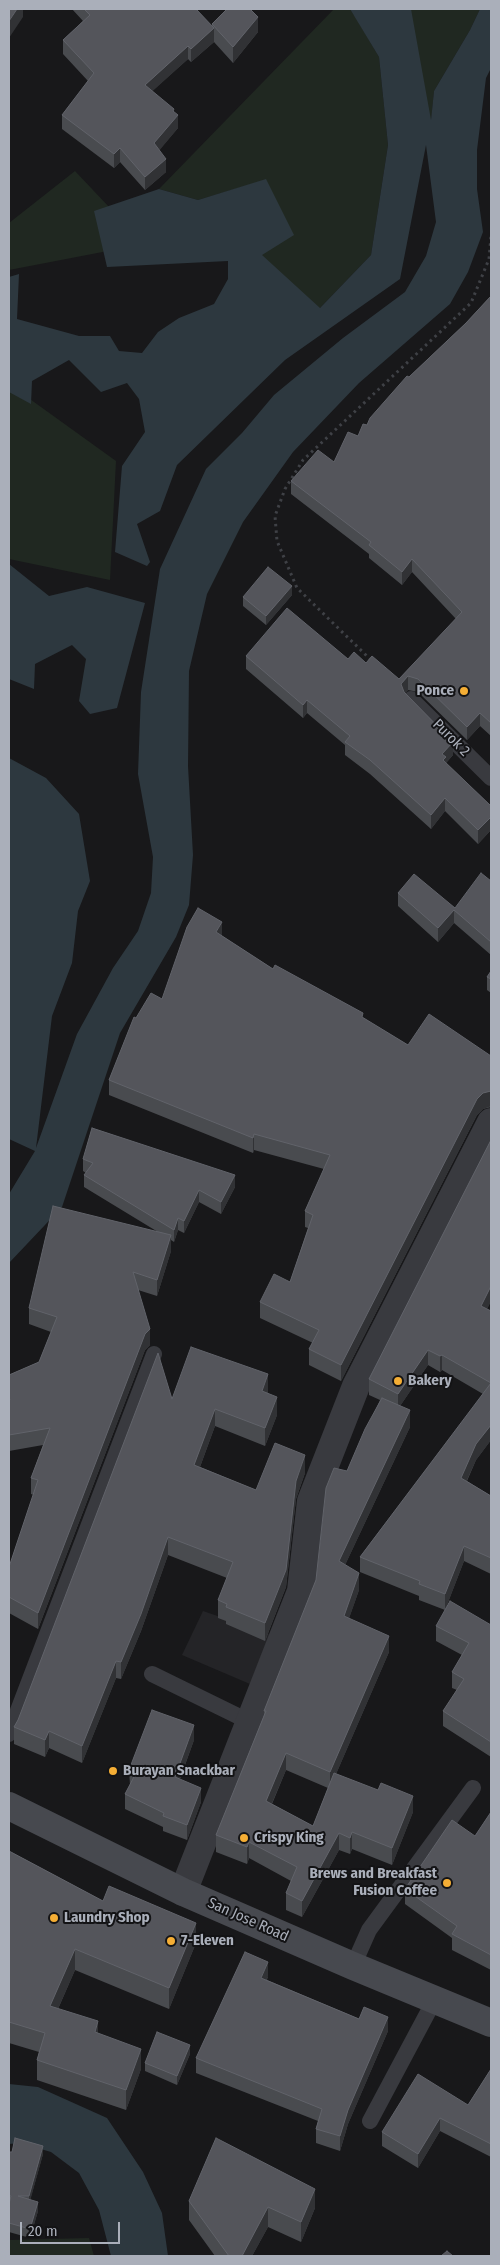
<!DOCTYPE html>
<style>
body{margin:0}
#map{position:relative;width:500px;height:2265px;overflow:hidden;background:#18181a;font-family:"Fira Sans Condensed",sans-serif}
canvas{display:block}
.frame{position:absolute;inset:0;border:10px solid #aaafba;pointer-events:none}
.scale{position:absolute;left:20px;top:2222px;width:100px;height:22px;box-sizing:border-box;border:2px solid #aaafba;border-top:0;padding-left:6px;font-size:15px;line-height:18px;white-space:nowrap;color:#aaafba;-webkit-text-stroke:4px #131315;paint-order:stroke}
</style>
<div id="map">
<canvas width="500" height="2265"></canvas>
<div class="frame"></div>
<div class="scale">20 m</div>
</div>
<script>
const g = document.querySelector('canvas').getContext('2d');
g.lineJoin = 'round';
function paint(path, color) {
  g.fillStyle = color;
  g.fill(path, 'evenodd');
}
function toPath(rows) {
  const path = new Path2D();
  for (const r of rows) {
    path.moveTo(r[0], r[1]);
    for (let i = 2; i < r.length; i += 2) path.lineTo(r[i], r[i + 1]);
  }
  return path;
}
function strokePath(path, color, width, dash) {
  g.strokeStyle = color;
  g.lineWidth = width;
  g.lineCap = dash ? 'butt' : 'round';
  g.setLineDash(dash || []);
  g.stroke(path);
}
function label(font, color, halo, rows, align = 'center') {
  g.font = font + ' "Fira Sans Condensed",sans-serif';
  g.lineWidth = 4;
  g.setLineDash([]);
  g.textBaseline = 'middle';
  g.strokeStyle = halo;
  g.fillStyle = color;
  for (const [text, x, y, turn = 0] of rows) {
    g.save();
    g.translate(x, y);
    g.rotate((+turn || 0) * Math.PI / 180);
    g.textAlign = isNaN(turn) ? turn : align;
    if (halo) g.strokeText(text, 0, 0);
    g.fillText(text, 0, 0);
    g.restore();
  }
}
const built = toPath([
 [203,1611,270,1634,250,1684,182,1655]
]);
const green = toPath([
 [334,9,350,9,354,15,359,9,480,9,470,30,434,91,431,122,359,23,379,57,388,145,371,255,319,309,261,255,266,180,198,200,159,189],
 [75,171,144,244,9,270,9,223],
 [9,384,116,461,110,580,9,559],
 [89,2238,94,2256,9,2256,9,2240]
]);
const water = toPath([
 [350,9,411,9,431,120,434,91,470,30,480,9,491,9,491,68,486,78,477,150,477,189,483,232,468,272,450,304,359,383,293,452,243,522,207,594,189,671,188,766,193,855,189,905,176,937,120,1033,62,1207,9,1263,9,1194,35,1151,9,1139,9,758,46,778,79,814,90,881,78,911,72,963,52,1016,36,1148,77,1034,113,968,138,931,151,893,153,857,138,774,141,692,160,569,206,469,242,433,274,395,343,338,405,292,426,256,436,222,426,145,400,279,285,360,177,465,160,511,137,524,150,562,147,566,115,552,122,466,145,432,139,399,127,383,101,392,69,360,32,381,31,404,9,392,9,277,19,274,17,319,79,336,110,336,119,351,142,353,158,332,179,318,214,304,228,279,228,261,107,267,94,211,159,189,198,200,266,179,294,235,262,255,320,308,371,255,388,145,379,57],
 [9,564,49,596,87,587,145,603,117,708,90,714,79,701,86,659,72,645,35,664,34,689,9,679],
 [9,2084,38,2087,107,2118,143,2172,162,2213,168,2256,111,2256,99,2210,79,2173,51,2152,20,2143,9,2144]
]);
const path = toPath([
 [371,660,297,588,277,541,275,516,285,489,303,460,471,303,489,259,491,236]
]);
const service = toPath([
 [411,699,491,778],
 [152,1674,248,1721],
 [9,1734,154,1354],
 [353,1966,369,1930,473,1788],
 [370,2121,435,1999]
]);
const minor = toPath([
 [183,1892,301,1591,311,1501,356,1386,491,1122]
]);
const secondary = toPath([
 [9,1806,183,1892,353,1966,491,2023]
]);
const wall = toPath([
 [72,9,196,9,212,27,212,24,258,32,233,63,214,42,191,62,188,59,152,91,174,112,178,128,159,150,166,172,145,190,120,162,114,168,62,129,62,115,88,81,63,54,63,40,83,21],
 [491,256,491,271,490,271,490,257],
 [491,296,491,736,480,726,467,740,418,692,408,690,405,693,453,755,446,763,491,806,491,830,478,844,445,811,431,829,370,774,345,755,345,745,307,713,303,718,246,669,246,656,348,659,366,663,399,679,456,619,412,572,402,585,369,558,369,554,291,494,291,481,334,462,358,436,367,425,409,377,466,323],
 [292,595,266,625,243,606,243,597],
 [491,881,491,955,454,923,438,942,398,906,398,893,455,908],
 [222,936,273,969,363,1018,408,1045,491,1056,491,1107,483,1109,477,1115,341,1381,309,1365,309,1349,313,1343,260,1318,260,1302,290,1282,308,1228,305,1227,305,1211,324,1169,254,1150,253,1153,109,1095,109,1080,136,1018,162,999],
 [491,971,491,993,487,990,487,977],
 [491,1140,491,1301,487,1309,491,1311,491,1440,476,1460,467,1481,491,1496,491,1574,464,1561,445,1610,419,1600,419,1596,360,1572,360,1557,483,1394,442,1370,440,1372,428,1365,400,1406,410,1427,345,1565,359,1590,349,1618,389,1652,336,1774,413,1812,392,1865,352,1849,350,1854,339,1850,302,1917,286,1910,286,1893,291,1881,249,1858,247,1864,216,1852,216,1835,264,1715,264,1711,316,1580,347,1471,380,1400,369,1395,369,1379],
 [286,1770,328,1788,313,1826,272,1804],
 [83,1159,235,1187,221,1214,199,1202,184,1233,178,1230,174,1242,171,1240,171,1251,157,1296,138,1290,150,1345,145,1350,38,1629,9,1613,9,1567,34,1495,31,1494,31,1478,43,1445,9,1451,9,1375,39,1362,51,1332,29,1324,29,1308,158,1232,84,1187,84,1175,86,1173,83,1171],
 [268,1392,268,1394,277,1415,265,1446,215,1426,200,1467,256,1490,305,1473,296,1499,286,1587,265,1641,226,1624,226,1621,218,1618,218,1600,227,1578,168,1555,141,1631,121,1679,116,1678,82,1763,49,1748,45,1757,14,1744,14,1727,18,1720,172,1399],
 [491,1624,491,1757,443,1726,443,1711,457,1690,452,1688,452,1672,462,1655,436,1641,436,1626,491,1625],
 [194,1740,180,1779,201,1802,187,1840,163,1831,163,1827,125,1809,125,1794,130,1785,129,1770],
 [491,1812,491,1970,452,1950,452,1938,405,1904,405,1889,475,1836],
 [9,1851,103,1901,196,1943,169,2009,75,1970,58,2009,98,2033,141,2069,126,2110,37,2080,37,2060,39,2052,9,2043],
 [268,1976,267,1980,388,2031,348,2124,340,2151,316,2143,316,2129,318,2121,196,2073,196,2058],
 [190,2054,177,2085,145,2071,145,2063],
 [491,2069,491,2157,440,2131,418,2168,382,2146,382,2132,468,2105],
 [9,2152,43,2154,30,2200,38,2211,30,2238,9,2232],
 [189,2201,315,2208,301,2242,268,2227,252,2256,215,2256,189,2220]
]);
const shadedWall = toPath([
 [17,9,23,9,23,17,9,38,9,21],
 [258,17,258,32,233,63,233,47],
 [214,28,214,42,191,62,191,49],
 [188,46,188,59,145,98,145,85],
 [174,109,174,119,178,115,178,128,154,157,154,143],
 [120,148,120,162,114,168,114,154],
 [166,159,166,172,145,190,145,177],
 [412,559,412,572,402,585,402,572],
 [292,586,292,595,266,625,266,616],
 [408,676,408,690,401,697,401,684],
 [307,700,307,713,303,718,303,705],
 [480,713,480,726,467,740,467,727],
 [453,742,453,755,446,763,446,770,442,754],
 [445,798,445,811,431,829,431,815],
 [491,817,491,830,478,844,478,830],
 [454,910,454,923,438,942,438,928],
 [222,922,222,938,216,932],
 [491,1091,491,1106,483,1109,477,1115,341,1381,341,1365,477,1099,483,1093],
 [254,1134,254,1150,253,1153,253,1138],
 [235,1175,235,1187,221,1214,221,1202],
 [199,1190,199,1202,184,1233,184,1221],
 [178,1218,178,1230,174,1242,174,1230],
 [171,1235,171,1251,157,1296,157,1280],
 [491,1286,491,1301,481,1321,481,1306],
 [150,1329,150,1345,145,1350,38,1629,38,1613,145,1334],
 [428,1350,428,1365,398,1409,398,1394],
 [442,1355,442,1370,440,1372,440,1356],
 [268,1374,268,1392,262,1409,262,1391],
 [277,1397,277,1415,265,1446,265,1428],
 [215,1409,215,1426,194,1483,194,1465],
 [410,1410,410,1427,339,1578,339,1561],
 [491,1425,491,1440,476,1460,461,1493,461,1478,476,1444],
 [305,1455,305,1473,296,1499,286,1587,265,1641,265,1623,296,1481],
 [168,1537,168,1555,141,1631,121,1679,121,1662],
 [464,1546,464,1561,445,1610,445,1594],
 [359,1573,359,1590,344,1633,344,1616],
 [389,1636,389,1652,330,1788,330,1772],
 [116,1661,116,1678,82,1763,82,1746],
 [194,1725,194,1740,175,1792,175,1777],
 [49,1731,49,1748,45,1757,45,1740],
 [286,1753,286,1770,266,1817,266,1801],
 [201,1788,201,1802,187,1840,187,1825],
 [413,1796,413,1812,392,1865,392,1848],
 [352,1832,352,1849,350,1854,350,1838],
 [339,1833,339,1850,302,1917,302,1901],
 [249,1842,249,1858,247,1864,247,1847],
 [196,1923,196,1943,169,2009,169,1988],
 [75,1949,75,1970,50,2027,50,2006],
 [268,1962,268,1976,261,1992,261,1978],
 [388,2017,388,2031,348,2124,340,2151,340,2136,348,2110],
 [98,2021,98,2042,95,2032],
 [190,2045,190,2054,177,2085,177,2076],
 [141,2049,141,2069,126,2110,126,2090],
 [440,2118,440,2131,418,2168,418,2154],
 [43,2146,43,2154,29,2205,29,2196],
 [315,2189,315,2208,301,2242,301,2222],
 [38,2202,38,2211,30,2238,30,2229],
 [268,2207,268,2227,252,2256,242,2256]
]);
const building = toPath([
 [9,9,17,9,9,21,9,9],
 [84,9,196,9,214,28,191,49,188,46,145,85,174,109,173,111,178,115,154,143,166,159,145,177,120,148,114,154,62,115,94,73,63,40,90,15,84,9],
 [227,9,250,9,258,17,233,47,212,24,227,9],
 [491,296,491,723,480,713,467,727,418,679,408,676,401,684,404,692,453,742,442,754,446,757,443,760,491,806,491,817,478,830,445,798,431,815,370,760,345,742,350,736,307,700,303,705,246,656,287,608,348,659,354,652,366,663,372,656,399,679,462,612,412,559,402,572,369,545,371,542,291,481,318,450,334,462,348,432,358,436,363,424,367,425,370,418,407,376,409,377,466,323,491,296],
 [268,567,292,586,266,616,243,597,268,567],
 [481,873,491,881,491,942,454,910,438,928,398,893,414,874,455,908,481,873],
 [198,908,222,922,216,932,273,969,275,965,363,1013,362,1017,408,1045,429,1014,491,1056,491,1091,483,1093,477,1099,341,1365,309,1349,319,1330,260,1302,274,1274,290,1282,313,1215,305,1211,330,1155,254,1134,253,1138,109,1080,134,1017,136,1018,151,993,162,999,187,927,198,908],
 [491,971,491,979,487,977,491,971],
 [92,1128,235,1175,221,1202,199,1190,184,1221,178,1218,174,1230,84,1175,93,1163,83,1159,92,1128],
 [491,1140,491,1286,481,1306,491,1311,491,1425,476,1444,461,1478,491,1496,491,1558,464,1546,445,1594,419,1584,420,1581,360,1557,491,1383,442,1355,440,1356,428,1350,398,1394,369,1379,491,1140],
 [53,1206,171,1235,157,1280,133,1272,150,1329,145,1334,38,1613,9,1597,9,1567,38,1480,31,1478,50,1428,9,1435,9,1400,10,1400,9,1397,9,1375,39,1362,57,1317,29,1308,53,1206],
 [191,1347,268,1374,262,1391,277,1397,265,1428,215,1409,194,1465,256,1490,275,1443,305,1455,296,1481,286,1570,265,1623,226,1607,227,1604,218,1600,233,1562,168,1537,141,1614,121,1662,116,1661,82,1746,49,1731,45,1740,14,1727,18,1720,158,1353,172,1399,191,1347],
 [382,1398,410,1410,339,1561,359,1573,344,1616,389,1636,330,1772,286,1753,266,1801,313,1826,334,1773,378,1790,381,1783,413,1796,392,1848,352,1832,350,1838,339,1833,302,1901,286,1893,297,1867,249,1842,247,1847,216,1835,266,1711,264,1711,316,1580,326,1488,334,1468,347,1471,365,1429,382,1398],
 [450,1601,491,1625,491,1624,491,1742,443,1711,464,1679,452,1672,469,1643,436,1626,450,1601],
 [152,1710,194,1725,175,1777,201,1788,187,1825,163,1816,164,1813,125,1794,136,1773,129,1770,152,1710],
 [491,1812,491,1955,452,1934,457,1926,405,1889,452,1820,475,1836,491,1812],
 [9,1851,103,1901,109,1886,196,1923,169,1988,75,1949,50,2006,98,2021,95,2032,141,2049,126,2090,37,2060,45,2033,9,2022,9,1851],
 [245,1952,268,1962,261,1978,359,2019,364,2007,388,2017,348,2110,340,2136,316,2129,322,2109,196,2058,245,1952],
 [157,2032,190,2045,177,2076,145,2063,157,2032],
 [491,2069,491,2144,440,2118,418,2154,382,2132,418,2074,468,2105,491,2069],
 [15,2138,43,2146,29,2196,18,2196,38,2202,30,2229,9,2223,9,2204,11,2196,9,2195,9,2152,12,2152,15,2138],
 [216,2138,315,2189,301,2222,268,2207,242,2256,229,2256,189,2201,216,2138],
 [447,2251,453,2256,441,2256,447,2251]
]);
const markers = [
 [464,691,5,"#f5ae35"],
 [398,1381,5,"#f5ae35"],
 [113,1771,5,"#f5ae35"],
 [244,1838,5,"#f5ae35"],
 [447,1883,5,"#f5ae35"],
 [54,1918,5,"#f5ae35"],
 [171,1941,5,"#f5ae35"]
];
const poiNames = [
 ["Ponce",454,691,"right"],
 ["Bakery",408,1381],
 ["Burayan Snackbar",123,1771],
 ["Crispy King",254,1838],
 ["Brews and Breakfast",437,1874,"right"],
 ["Fusion Coffee",437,1891,"right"],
 ["Laundry Shop",64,1918],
 ["7-Eleven",181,1941]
];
const streetNames = [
 ["Purok 2",451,738,45],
 ["San Jose Road",248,1920,24]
];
paint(built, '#242427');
paint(green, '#202821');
paint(water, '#2d383f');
strokePath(path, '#3f4146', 3, [2.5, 4]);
strokePath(service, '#393a3f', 16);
strokePath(minor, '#393a3f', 28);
strokePath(secondary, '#47494f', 28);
paint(wall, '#494b4f');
paint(shadedWall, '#313235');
paint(building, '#54555b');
strokePath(building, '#61636a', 1);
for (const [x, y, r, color] of markers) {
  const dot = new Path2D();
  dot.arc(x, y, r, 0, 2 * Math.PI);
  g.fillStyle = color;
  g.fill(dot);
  strokePath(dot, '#131315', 2);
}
label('bold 15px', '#aaafba', '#131315', poiNames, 'left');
label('15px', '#aaafba', '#131315', streetNames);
</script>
